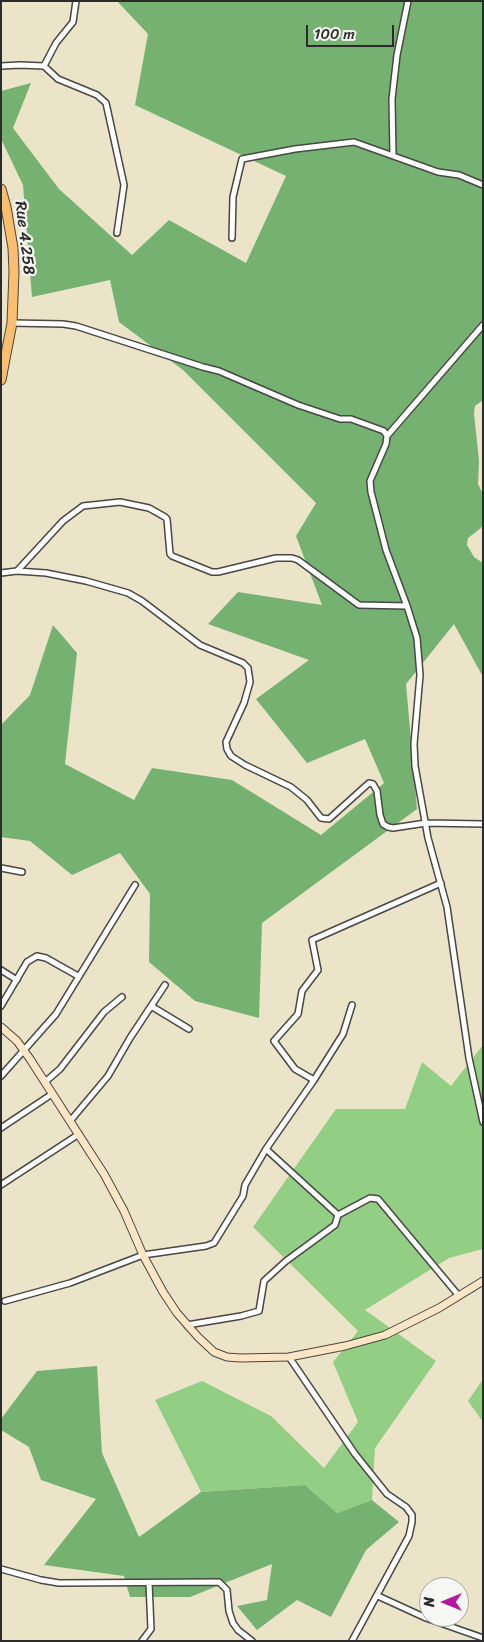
<!DOCTYPE html>
<style>
body{margin:0}
#map{position:relative;width:484px;height:1642px;overflow:hidden;background:#ece4c8;font-family:Sriracha,sans-serif}
canvas{display:block}
.frame{position:absolute;inset:0;border:2px solid #2b2b2b;pointer-events:none}
.north{position:absolute;left:419px;top:1577px;width:50px;height:50px;box-sizing:border-box;background:#f6f6f2;border:1px solid #a5a5a2;border-radius:50%;rotate:270deg;font-size:14px;font-weight:700;line-height:20px;text-align:center;color:#2b2b2b}
.north::after{content:'';display:block;margin:auto;width:18px;height:22px;background:#b5179e;clip-path:polygon(50% 0,100% 100%,50% 72%,0 100%)}
.scale{position:absolute;left:306px;top:25px;width:88px;height:22px;box-sizing:border-box;border:2px solid #2b2b2b;border-top:0;padding-left:6px;font-size:15px;line-height:18px;white-space:nowrap;color:#2b2b2b;-webkit-text-stroke:4px #f6f6f2;paint-order:stroke}
</style>
<div id="map">
<canvas width="484" height="1642"></canvas>
<div class="frame"></div>
<div class="north">N</div>
<div class="scale">100 m</div>
</div>
<script>
const g = document.querySelector('canvas').getContext('2d');
g.lineJoin = 'round';
function paint(path, color) {
  g.fillStyle = color;
  g.fill(path, 'evenodd');
}
function toPath(rows) {
  const path = new Path2D();
  for (const r of rows) {
    path.moveTo(r[0], r[1]);
    for (let i = 2; i < r.length; i += 2) path.lineTo(r[i], r[i + 1]);
  }
  return path;
}
function strokePath(path, color, width, dash) {
  g.strokeStyle = color;
  g.lineWidth = width;
  g.lineCap = dash ? 'butt' : 'round';
  g.setLineDash(dash || []);
  g.stroke(path);
}
function label(font, color, halo, rows, align = 'center') {
  g.font = font + ' Sriracha,sans-serif';
  g.lineWidth = 4.5;
  g.setLineDash([]);
  g.textBaseline = 'middle';
  g.strokeStyle = halo;
  g.fillStyle = color;
  for (const [text, x, y, turn = 0] of rows) {
    g.save();
    g.translate(x, y);
    g.rotate((+turn || 0) * Math.PI / 180);
    g.textAlign = isNaN(turn) ? turn : align;
    if (halo) g.strokeText(text, 0, 0);
    g.fillText(text, 0, 0);
    g.restore();
  }
}
const green = toPath([
 [483,1045,483,1249,449,1258,365,1310,436,1361,375,1448,372,1500,337,1513,305,1485,201,1492,155,1400,202,1381,271,1416,324,1468,358,1422,333,1362,358,1331,253,1227,336,1109,405,1109,422,1062,451,1086],
 [483,1379,483,1422,468,1401]
]);
const forest = toPath([
 [117,1,483,1,483,400,475,406,474,413,479,461,478,484,483,494,483,524,481,528,468,538,467,545,474,557,483,563,483,677,454,624,406,684,417,809,262,923,259,1018,195,1001,149,962,150,894,120,853,72,875,30,841,1,837,1,725,30,695,53,625,77,653,65,764,134,800,152,768,232,780,321,835,384,783,365,739,307,763,256,699,309,660,208,624,238,592,322,605,296,536,316,503,183,370,119,322,110,280,32,297,23,185,1,139,1,91,31,83,13,128,59,189,132,255,169,220,246,263,286,176,135,105,148,34],
 [97,1366,102,1453,139,1537,201,1492,305,1485,337,1513,372,1500,399,1522,366,1550,331,1617,297,1600,257,1630,237,1606,267,1600,272,1564,190,1597,130,1597,124,1576,44,1565,96,1499,41,1480,29,1447,1,1430,1,1419,37,1371]
]);
const street = toPath([
 [1,66,20,65,44,66,58,79,97,95,106,103,124,185,117,233],
 [44,66,56,43,73,22,76,1],
 [393,156,392,99,397,55,408,1],
 [232,238,233,197,242,159,295,149,354,142,438,172,459,175,483,185],
 [12,323,63,324,76,326,203,367,219,371,298,405,340,419,351,419,384,431,387,436,386,444,370,481,371,492,386,550,407,606,417,638,420,675,414,744,415,766,428,838,447,907,469,1058,483,1122],
 [387,436,483,325],
 [17,571,63,521,83,506,120,502,149,508,165,517,167,519,170,554,172,556,212,572,218,572,276,558,292,558,298,560,359,605,407,606],
 [1,573,17,571,46,573,86,581,128,593,142,601,200,645,243,663,248,668,250,682,244,703,226,742,227,749,231,756,245,765,291,787,307,800,321,818,329,819,369,783,373,784,377,791,380,815,383,824,388,827,393,828,426,823,483,824],
 [1,868,22,872],
 [1,970,17,980],
 [352,1005,343,1034,314,1080,266,1149,338,1215,370,1198,378,1199,459,1296],
 [1,1006,27,962,37,956,46,958,78,976],
 [151,1006,189,1029],
 [1,1076,56,1014,135,885],
 [314,1080,295,1069,274,1041,298,1014,302,991,318,970,312,940,441,883],
 [45,1082,60,1069,104,1012,122,997],
 [71,1120,108,1076,130,1038,165,985],
 [1,1128,52,1094],
 [1,1185,79,1134],
 [5,1301,70,1283,143,1255,206,1246,214,1243,243,1196,245,1185,266,1149],
 [187,1325,241,1316,259,1311,264,1281,286,1261,335,1225,338,1215],
 [289,1357,355,1454,387,1494,406,1507,412,1515,412,1522,409,1536,352,1641],
 [1,1569,41,1580,59,1583,219,1582,227,1590,229,1611,233,1623,238,1630,252,1641],
 [378,1596,426,1618,483,1638],
 [142,1641,151,1629,149,1583]
]);
const secondary = toPath([
 [1,1027,17,1041,30,1059,104,1174,124,1211,143,1255,163,1292,177,1313,198,1337,214,1352,227,1357,241,1358,289,1357,345,1346,385,1335,439,1308,483,1281]
]);
const highway = toPath([
 [1,189,6,207,13,248,14,272,12,323,1,380]
]);
const streetNames = [
 ["Rue 4.258",24,238,83]
];
paint(green, '#92cf84');
paint(forest, '#75b272');
strokePath(street, '#484743', 8);
strokePath(secondary, '#484743', 9);
strokePath(highway, '#484743', 11);
strokePath(street, '#fff', 5);
strokePath(secondary, '#fde5c5', 7);
strokePath(highway, '#fbbd6e', 9);
label('16px', '#2b2b2b', '#f6f6f2', streetNames);
</script>
